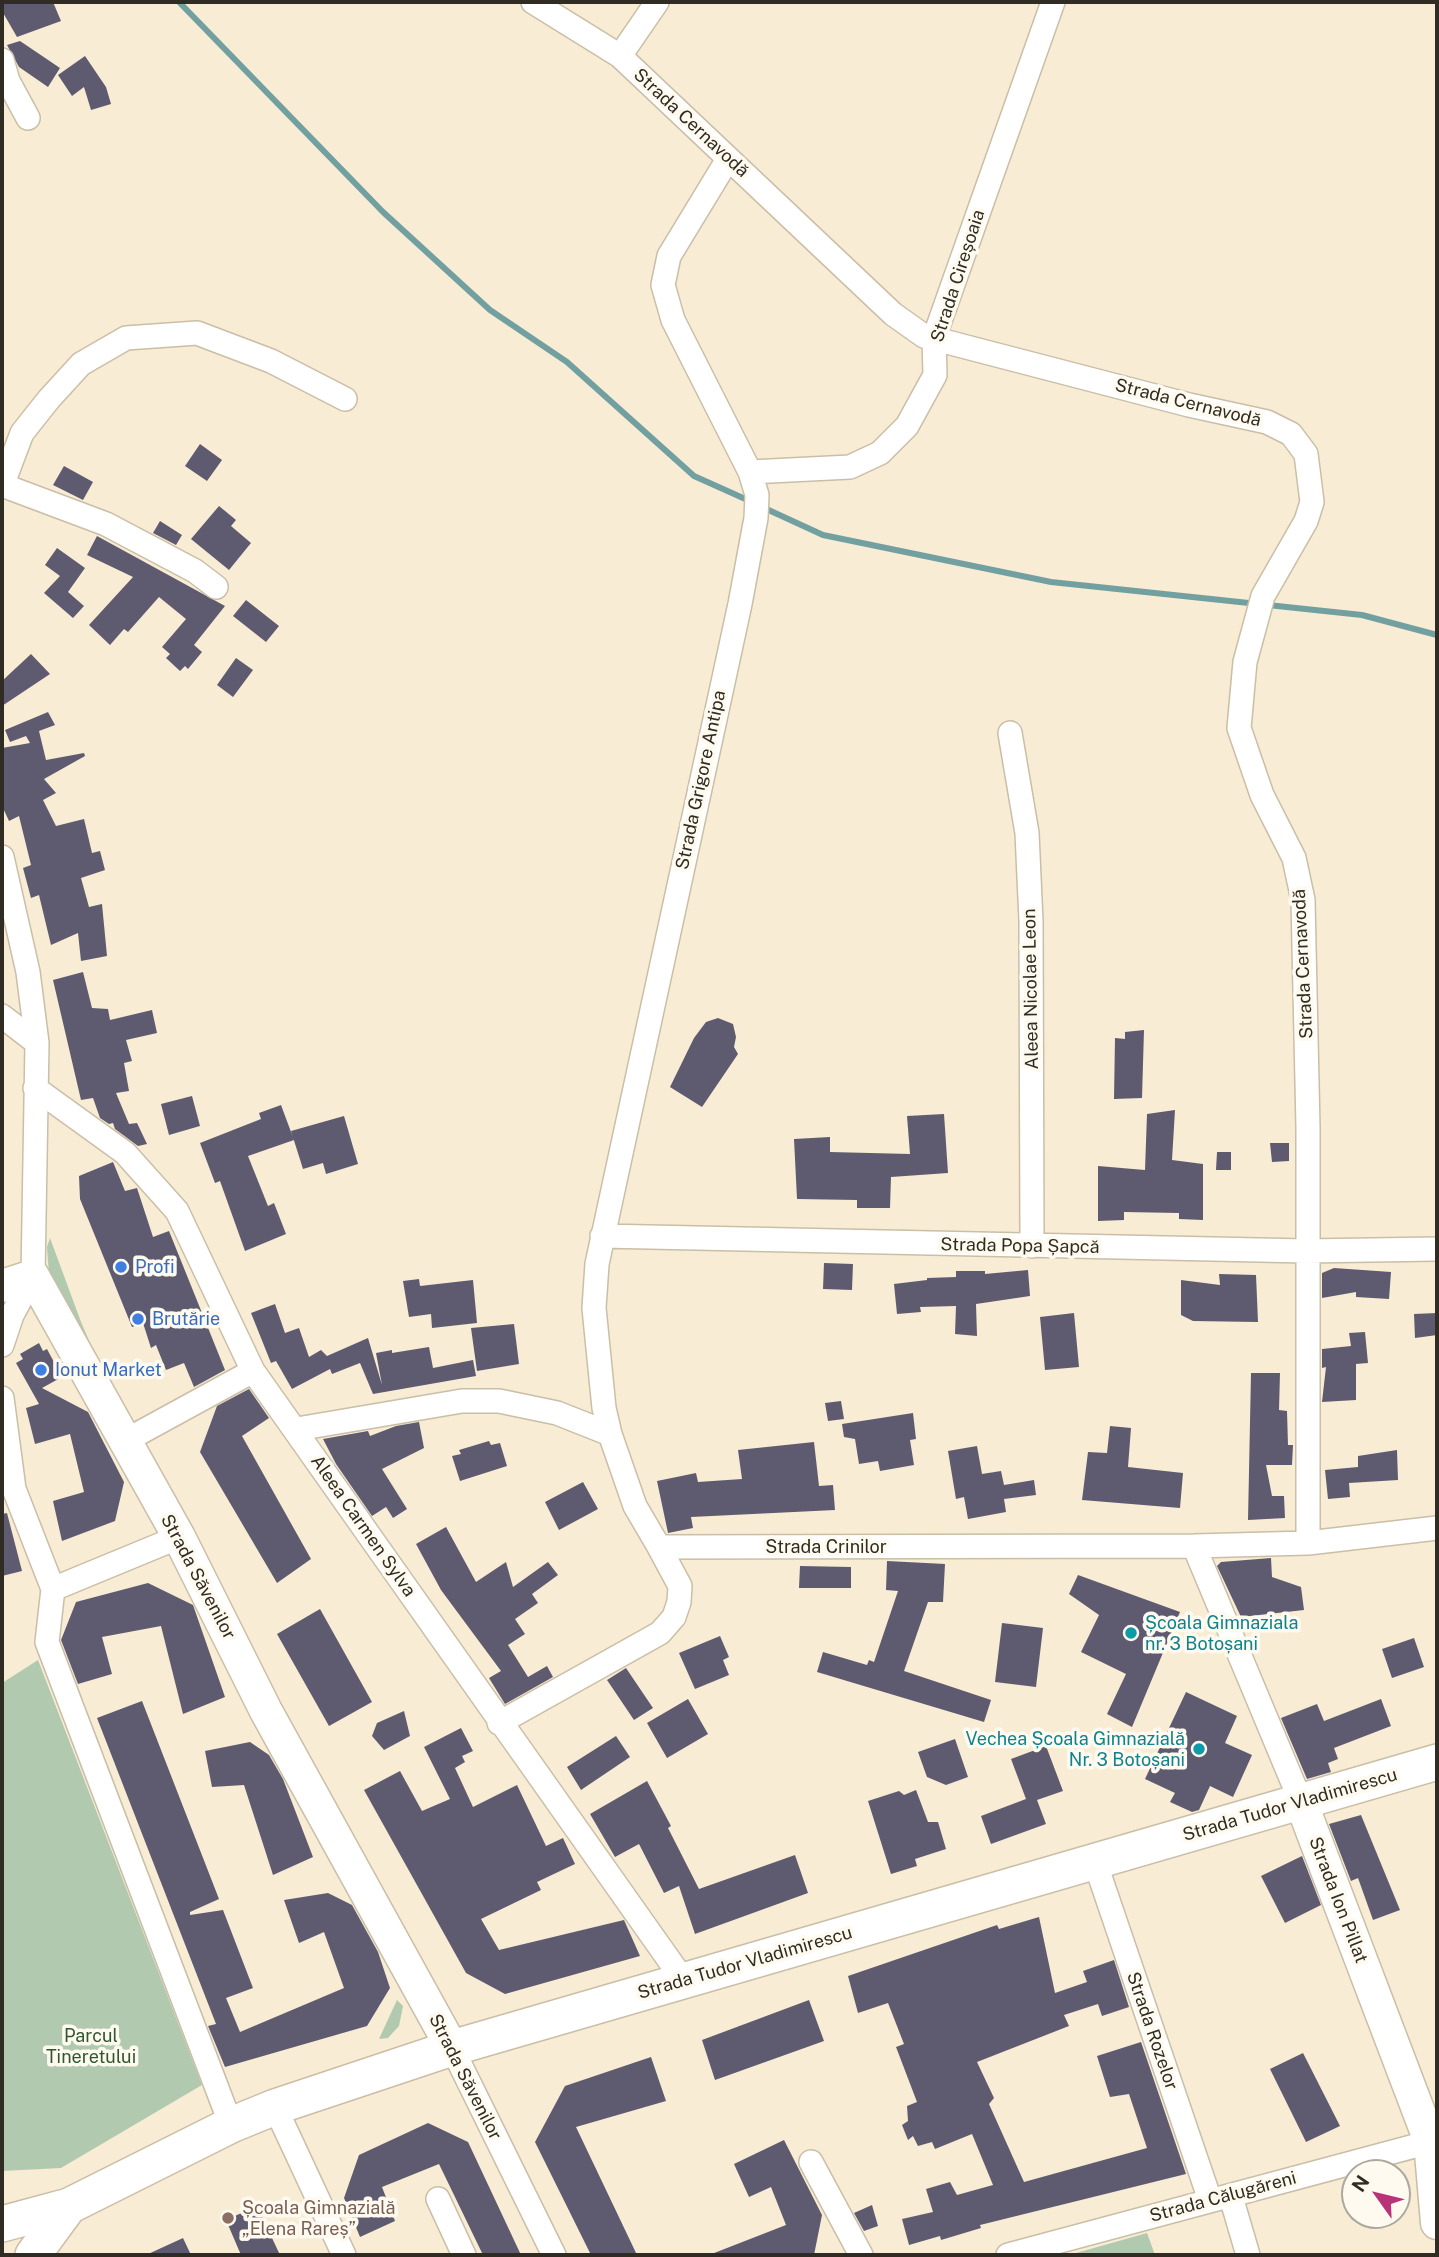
<!DOCTYPE html>
<meta charset="utf-8">
<style>
body{margin:0}
#map{position:relative;width:1439px;height:2257px;overflow:hidden;background:#f8ecd4;font-family:"Public Sans",sans-serif}
canvas{display:block}
.frame{position:absolute;inset:0;border:4px solid #302c23;pointer-events:none}
.north{position:absolute;left:1341px;top:2159px;width:70px;height:70px;box-sizing:border-box;background:#fefaf0;border:2px solid #aca89e;border-radius:50%;rotate:304deg;font-size:19px;font-weight:700;line-height:28px;text-align:center;color:#302c23}
.north::after{content:'';display:block;margin:auto;width:24px;height:32px;background:#b83377;clip-path:polygon(50% 0,100% 100%,50% 72%,0 100%)}
</style>
<div id="map">
<canvas width="1439" height="2257"></canvas>
<div class="frame"></div>
<div class="north">N</div>
</div>
<script>
const g = document.querySelector('canvas').getContext('2d');
g.lineJoin = 'round';
function paint(path, color) {
  g.fillStyle = color;
  g.fill(path, 'evenodd');
}
function toPath(rows) {
  const path = new Path2D();
  for (const r of rows) {
    path.moveTo(r[0], r[1]);
    for (let i = 2; i < r.length; i += 2) path.lineTo(r[i], r[i + 1]);
  }
  return path;
}
function strokePath(path, color, width, dash) {
  g.strokeStyle = color;
  g.lineWidth = width;
  g.lineCap = dash ? 'butt' : 'round';
  g.setLineDash(dash || []);
  g.stroke(path);
}
function label(font, color, halo, rows, align = 'center') {
  g.font = font + ' "Public Sans",sans-serif';
  g.lineWidth = 7;
  g.setLineDash([]);
  g.textBaseline = 'middle';
  g.strokeStyle = halo;
  g.fillStyle = color;
  for (const [text, x, y, turn = 0] of rows) {
    g.save();
    g.translate(x, y);
    g.rotate((+turn || 0) * Math.PI / 180);
    g.textAlign = isNaN(turn) ? turn : align;
    if (halo) g.strokeText(text, 0, 0);
    g.fillText(text, 0, 0);
    g.restore();
  }
}
const green = toPath([
 [50,1238,81,1322,112,1394,50,1289,47,1247],
 [38,1660,202,2085,61,2168,2,2171,2,1683],
 [397,2000,403,2006,399,2026,388,2038,379,2039],
 [1147,2233,1155,2255,1069,2255]
]);
const stream = toPath([
 [179,2,383,212,490,310,567,362,694,476,752,502],
 [762,507,823,535,1051,582,1362,615,1437,635]
]);
const building = toPath([
 [2,2,53,2,61,21,17,37,2,11],
 [20,41,60,68,48,87,19,67,7,45],
 [85,56,106,87,111,104,91,110,84,87,72,96,58,75],
 [200,444,222,460,207,481,185,466],
 [64,466,93,482,83,500,53,485],
 [219,506,236,520,231,526,251,543,229,570,191,539],
 [160,521,182,535,176,545,153,533],
 [97,536,225,606,194,645,202,652,188,669,185,666,180,671,166,658,170,654,162,647,186,619,159,597,128,632,124,629,110,645,89,625,133,577,87,555],
 [57,548,85,568,68,592,84,606,73,618,44,593,60,576,45,565],
 [246,600,279,626,266,642,233,616],
 [31,654,50,674,2,706,2,681],
 [236,658,253,670,233,697,217,685],
 [48,712,55,725,39,731,46,760,84,753,85,756,44,779,56,793,43,800,56,826,84,819,92,853,100,851,105,870,81,878,89,907,102,904,107,956,81,961,78,933,51,945,39,895,31,898,23,868,31,865,19,816,9,821,2,806,2,748,30,743,26,736,10,742,5,730],
 [83,972,92,1008,108,1009,110,1020,152,1010,157,1033,126,1040,132,1061,124,1063,129,1091,116,1093,129,1124,137,1123,147,1144,138,1146,115,1129,113,1123,109,1124,100,1118,93,1098,81,1100,53,980],
 [718,1018,733,1024,736,1037,734,1047,738,1054,702,1107,670,1087,694,1038,706,1022],
 [1144,1030,1142,1098,1114,1099,1115,1038,1125,1039,1125,1032],
 [192,1096,200,1126,169,1135,161,1104],
 [281,1105,294,1140,248,1156,268,1206,274,1203,286,1234,245,1251,220,1181,215,1183,200,1143,261,1119,259,1113],
 [1175,1110,1172,1160,1203,1164,1203,1220,1179,1219,1179,1213,1124,1212,1124,1220,1098,1221,1098,1166,1145,1170,1147,1114],
 [944,1114,948,1173,891,1177,890,1208,857,1208,857,1200,797,1199,794,1139,830,1137,830,1152,910,1154,907,1116],
 [344,1116,358,1164,326,1174,323,1163,303,1169,291,1131],
 [1270,1143,1289,1143,1289,1161,1272,1162],
 [1217,1152,1231,1152,1231,1170,1216,1170],
 [113,1162,125,1191,137,1188,153,1237,169,1231,225,1370,194,1387,184,1363,166,1370,156,1345,151,1348,143,1323,132,1327,80,1199,79,1176],
 [824,1263,853,1264,852,1290,823,1289],
 [1334,1268,1391,1272,1389,1299,1356,1297,1356,1292,1322,1298,1322,1273],
 [1028,1270,1030,1296,976,1304,977,1336,955,1334,956,1306,920,1307,921,1312,897,1314,894,1284,927,1280,927,1278,956,1277,956,1271,985,1271,985,1274],
 [1219,1274,1256,1275,1258,1322,1193,1321,1181,1315,1181,1280,1220,1285],
 [419,1279,420,1286,473,1280,477,1323,432,1328,431,1314,409,1317,403,1281],
 [275,1304,285,1333,299,1328,309,1357,321,1350,327,1356,368,1338,382,1385,376,1353,392,1350,392,1353,429,1347,433,1368,473,1360,476,1376,373,1394,360,1363,332,1374,330,1369,292,1389,276,1361,271,1363,251,1313],
 [1074,1313,1079,1367,1045,1370,1040,1317],
 [1437,1313,1437,1335,1415,1338,1414,1314],
 [514,1324,519,1364,477,1371,471,1328],
 [1365,1332,1368,1363,1356,1364,1356,1400,1322,1402,1326,1367,1322,1368,1322,1349,1351,1346,1349,1333],
 [39,1343,43,1351,47,1349,62,1377,42,1388,88,1412,124,1482,115,1521,62,1541,53,1501,84,1492,70,1434,35,1444,26,1408,39,1404,16,1363,23,1359,20,1354],
 [1251,1373,1280,1373,1279,1410,1287,1411,1288,1445,1293,1445,1292,1465,1266,1465,1272,1496,1284,1496,1285,1518,1248,1520],
 [249,1389,269,1418,242,1436,311,1559,277,1583,200,1452,217,1406],
 [841,1401,844,1419,828,1421,825,1403],
 [913,1413,916,1439,910,1440,914,1465,880,1471,878,1461,859,1464,855,1439,844,1437,842,1424],
 [419,1422,424,1448,382,1469,407,1509,393,1518,386,1507,372,1516,336,1464,323,1439,368,1431,370,1436,396,1426],
 [1110,1426,1131,1428,1128,1467,1183,1473,1180,1508,1082,1500,1088,1452,1107,1453],
 [489,1441,491,1445,500,1443,507,1466,460,1481,452,1456,461,1454,459,1450],
 [814,1442,819,1486,833,1485,835,1510,691,1517,693,1528,668,1533,657,1481,696,1473,698,1482,742,1479,738,1450],
 [977,1446,982,1474,1001,1471,1004,1485,1034,1480,1036,1495,1004,1499,1006,1512,968,1519,964,1497,956,1499,948,1451],
 [1397,1450,1398,1480,1349,1483,1350,1497,1328,1499,1325,1470,1358,1467,1358,1456],
 [583,1482,598,1509,559,1530,545,1502],
 [7,1513,22,1571,2,1576,2,1514],
 [446,1527,476,1582,506,1562,513,1587,548,1562,558,1575,532,1594,538,1603,515,1619,525,1634,508,1645,528,1677,547,1666,553,1677,505,1704,489,1678,501,1671,441,1590,416,1544],
 [1271,1558,1272,1577,1301,1587,1304,1610,1241,1617,1217,1566,1221,1562],
 [887,1561,945,1564,943,1602,928,1602,904,1671,991,1700,984,1722,817,1672,823,1652,867,1665,869,1660,874,1662,898,1591,886,1590],
 [800,1566,851,1567,851,1588,799,1588],
 [1078,1575,1180,1612,1132,1727,1107,1714,1126,1674,1081,1652,1099,1615,1069,1594],
 [148,1583,193,1605,225,1697,183,1714,161,1626,102,1637,112,1674,78,1684,61,1640,76,1602],
 [320,1609,372,1702,329,1726,277,1634],
 [1002,1623,1043,1628,1036,1687,995,1682],
 [720,1636,729,1657,723,1660,729,1675,695,1689,679,1653],
 [1414,1638,1424,1667,1392,1678,1382,1649],
 [626,1668,653,1708,634,1720,607,1680],
 [1186,1692,1237,1716,1225,1743,1252,1755,1233,1797,1210,1786,1199,1810,1192,1812,1170,1802,1175,1793,1145,1779],
 [688,1699,708,1734,667,1758,647,1723],
 [1381,1699,1391,1726,1334,1748,1338,1759,1328,1763,1331,1772,1307,1779,1281,1718,1317,1704,1324,1721],
 [142,1701,219,1899,190,1912,190,1915,223,1910,253,1988,226,1998,240,2032,344,1988,324,1932,299,1943,284,1900,328,1893,352,1905,378,1952,390,1988,367,2026,225,2067,208,2026,216,2024,97,1718],
 [404,1711,410,1736,384,1750,372,1736,377,1723],
 [461,1728,473,1751,462,1756,465,1762,455,1768,473,1807,517,1785,546,1846,563,1838,575,1864,537,1882,541,1890,481,1919,499,1950,624,1920,640,1956,505,1994,466,1973,364,1790,400,1771,422,1811,450,1799,424,1747],
 [616,1736,630,1757,581,1790,567,1767],
 [955,1739,968,1777,946,1785,927,1777,918,1752],
 [250,1742,269,1755,283,1779,313,1857,273,1875,244,1785,212,1787,205,1751],
 [1046,1746,1063,1791,1037,1800,1046,1824,991,1844,981,1816,1026,1799,1011,1759],
 [647,1781,671,1826,668,1828,699,1889,795,1855,808,1893,695,1934,679,1886,664,1893,639,1844,615,1857,590,1814],
 [916,1790,928,1822,938,1822,946,1849,915,1859,917,1866,891,1874,868,1801,899,1791,904,1795],
 [1361,1815,1400,1910,1373,1920,1358,1878,1351,1881,1329,1824],
 [1302,1856,1321,1905,1285,1923,1261,1876],
 [1039,1917,1055,1993,1087,1982,1083,1971,1114,1960,1129,2007,1102,2016,1098,2004,1064,2015,1069,2026,977,2062,994,2098,989,2104,1024,2182,1147,2148,1129,2094,1110,2097,1097,2056,1141,2042,1186,2174,980,2225,981,2228,941,2240,940,2236,909,2245,902,2219,933,2212,926,2189,950,2182,957,2195,993,2185,972,2134,935,2149,932,2142,918,2146,913,2136,908,2140,902,2125,908,2121,907,2106,917,2102,896,2047,904,2044,888,2003,858,2013,848,1976,997,1925,999,1929],
 [809,2000,824,2041,715,2080,702,2040],
 [1303,2053,1340,2126,1306,2142,1270,2069],
 [651,2057,666,2101,576,2127,637,2255,591,2255,535,2142,565,2086],
 [428,2123,468,2142,521,2255,483,2255,439,2164,382,2187,395,2221,360,2237,344,2198,359,2155],
 [784,2140,822,2215,814,2255,709,2255,786,2225,771,2187,749,2197,734,2164],
 [872,2205,878,2226,864,2231,854,2213],
 [257,2206,280,2255,241,2255,226,2220],
 [183,2238,191,2255,146,2255]
]);
const street = toPath([
 [533,2,620,56,893,314,924,336,1189,405,1267,422,1291,434,1306,454,1312,502,1306,521,1263,596,1245,662,1239,728,1262,795,1294,858,1303,900,1308,1128,1308,1543],
 [620,56,657,2],
 [2,60,8,81,28,118],
 [750,472,850,467,880,453,907,426,935,375,934,338,1053,2],
 [2,485,106,524,195,571,216,587],
 [2,486,22,433,49,399,81,364,126,338,197,333,271,361,345,399],
 [1010,733,1027,833,1031,921,1032,1246],
 [2,857,28,972,37,1043,33,1276,12,1315,2,1345],
 [2,1016,37,1043],
 [35,1088,125,1153,177,1211,253,1371,684,1981],
 [602,1236,1306,1251,1437,1249],
 [2,1398,14,1489,53,1589,47,1642,231,2125],
 [297,1429,462,1401,499,1401,557,1413,610,1434,635,1506,659,1547,1194,1546,1308,1543,1437,1528],
 [610,1434,604,1408,594,1308,597,1264,740,604,756,518,757,495,750,472,673,320,663,285,669,256,728,159],
 [123,1442,253,1371],
 [1194,1546,1301,1802],
 [53,1589,179,1537],
 [499,1723,660,1633,674,1617,679,1602,680,1586,659,1547],
 [1095,1862,1210,2200],
 [452,2048,554,2255],
 [275,2107,344,2255],
 [811,2162,861,2255],
 [1231,2197,1248,2255],
 [438,2199,464,2255],
 [1008,2255,1437,2140]
]);
const secondary = toPath([
 [2,1286,33,1276,179,1537,266,1711,452,2048],
 [1301,1802,1430,2141,1437,2223]
]);
const primary = toPath([
 [2,2224,69,2206,231,2125,275,2107,452,2048,1437,1762],
 [33,2255,69,2206]
]);
const markers = [
 [121,1267,7,"#3f7fe0"],
 [138,1319,7,"#3f7fe0"],
 [41,1370,7,"#3f7fe0"],
 [1131,1633,7,"#0f9aa8"],
 [1199,1749,7,"#0f9aa8"],
 [228,2218,7,"#8d6e63"]
];
const streetNames = [
 ["Strada Cernavodă",691,123,43],
 ["Strada Cireșoaia",958,276,-72],
 ["Strada Cernavodă",1188,403,14],
 ["Strada Grigore Antipa",701,780,-78],
 ["Strada Cernavodă",1303,964,-93],
 ["Aleea Nicolae Leon",1031,989,-91],
 ["Strada Popa Șapcă",1020,1246,1],
 ["Aleea Carmen Sylva",363,1526,55],
 ["Strada Crinilor",826,1547],
 ["Strada Săvenilor",198,1577,62],
 ["Strada Tudor Vladimirescu",1290,1805,-16],
 ["Strada Ion Pillat",1338,1900,69],
 ["Strada Tudor Vladimirescu",745,1963,-16],
 ["Strada Rozelor",1152,2031,71],
 ["Strada Săvenilor",465,2077,63],
 ["Strada Călugăreni",1223,2197,-15]
];
const shopNames = [
 ["Profi",135,1267],
 ["Brutărie",152,1319],
 ["Ionut Market",55,1370]
];
const cultureNames = [
 ["Școala Gimnaziala",1145,1623],
 ["nr. 3 Botoșani",1145,1644],
 ["Vechea Școala Gimnazială",1185,1739,"right"],
 ["Nr. 3 Botoșani",1185,1760,"right"]
];
const parkNames = [
 ["Parcul",91,2036],
 ["Tineretului",91,2057]
];
const educationNames = [
 ["Școala Gimnazială",242,2208],
 ["„Elena Rareș”",242,2229]
];
paint(green, '#b1caaf');
strokePath(stream, '#72a0a0', 6);
paint(building, '#5e5b70');
strokePath(street, '#cabea7', 26);
strokePath(secondary, '#cabea7', 35);
strokePath(primary, '#cabea7', 38);
strokePath(street, '#fff', 23);
strokePath(secondary, '#fff', 32);
strokePath(primary, '#fff', 35);
for (const [x, y, r, color] of markers) {
  const dot = new Path2D();
  dot.arc(x, y, r, 0, 2 * Math.PI);
  g.fillStyle = color;
  g.fill(dot);
  strokePath(dot, '#fefaf0', 2.5);
}
label('18px', '#302c23', '#fefaf0', streetNames);
label('18px', '#366cbe', '#fefaf0', shopNames, 'left');
label('18px', '#0d838f', '#fefaf0', cultureNames, 'left');
label('18px', '#2f562d', '#fefaf0', parkNames);
label('18px', '#785e54', '#fefaf0', educationNames, 'left');
</script>
